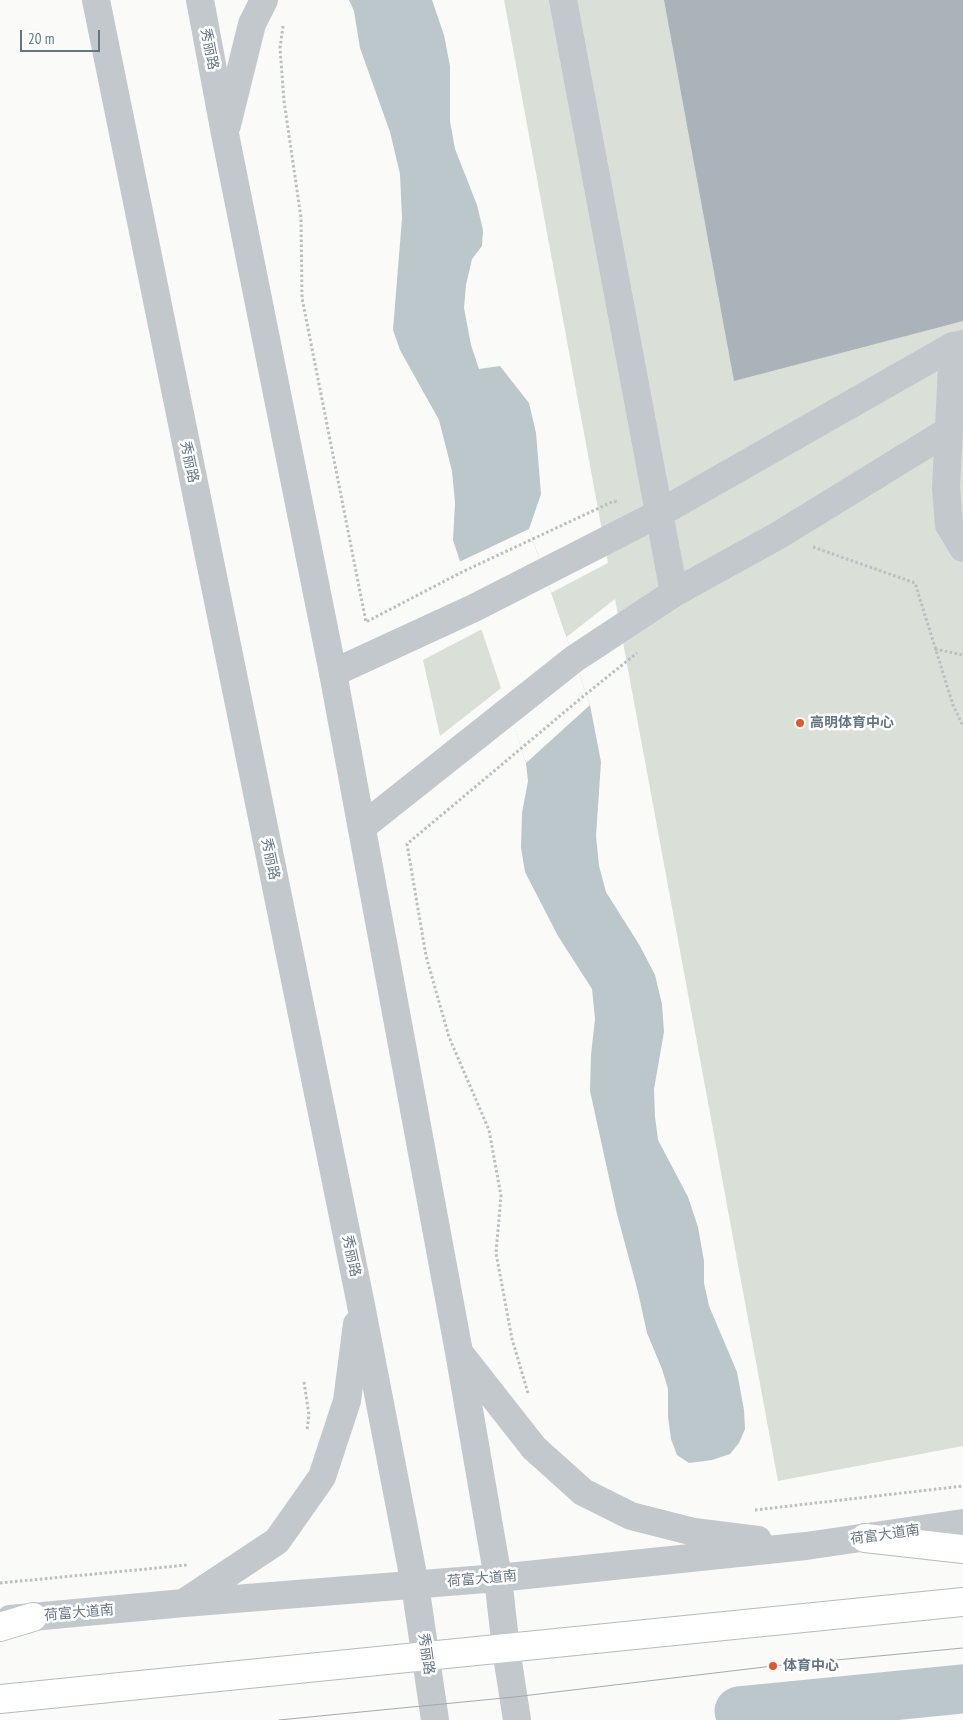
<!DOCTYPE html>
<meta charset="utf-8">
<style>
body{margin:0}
#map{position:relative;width:963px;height:1720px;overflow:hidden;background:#fafaf8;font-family:"PT Sans Narrow",sans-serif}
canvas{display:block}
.scale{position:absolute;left:20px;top:30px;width:80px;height:22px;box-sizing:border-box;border:2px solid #657683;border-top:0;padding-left:6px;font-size:15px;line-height:18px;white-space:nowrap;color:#657683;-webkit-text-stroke:4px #fff;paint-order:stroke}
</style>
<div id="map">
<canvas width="963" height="1720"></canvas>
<div class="scale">20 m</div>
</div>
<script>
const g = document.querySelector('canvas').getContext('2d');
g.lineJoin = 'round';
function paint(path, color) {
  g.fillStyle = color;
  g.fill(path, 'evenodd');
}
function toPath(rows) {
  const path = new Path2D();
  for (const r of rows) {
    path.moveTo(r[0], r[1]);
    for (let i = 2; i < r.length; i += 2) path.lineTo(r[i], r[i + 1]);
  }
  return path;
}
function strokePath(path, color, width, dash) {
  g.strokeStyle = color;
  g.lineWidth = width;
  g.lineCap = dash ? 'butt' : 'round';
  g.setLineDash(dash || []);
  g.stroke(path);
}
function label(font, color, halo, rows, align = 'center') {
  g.font = font + ' "PT Sans Narrow","Noto Sans SC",sans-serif';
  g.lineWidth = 5;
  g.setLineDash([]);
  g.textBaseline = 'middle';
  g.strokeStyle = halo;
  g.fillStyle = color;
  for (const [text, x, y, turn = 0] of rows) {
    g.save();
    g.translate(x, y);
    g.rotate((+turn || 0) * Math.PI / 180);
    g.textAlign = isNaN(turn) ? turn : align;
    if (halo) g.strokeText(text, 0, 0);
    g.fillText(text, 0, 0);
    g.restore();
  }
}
const green = toPath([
 [504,0,963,0,963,1446,778,1481,615,599,440,736,423,660,608,563]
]);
const water = toPath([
 [349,0,432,0,444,35,450,66,450,121,455,149,477,205,483,230,482,246,472,259,466,285,464,308,471,345,479,369,500,366,529,403,536,433,541,494,529,529,590,705,601,762,596,836,599,866,606,892,640,946,655,975,662,1004,664,1032,654,1089,655,1117,658,1140,688,1197,698,1227,704,1261,704,1283,709,1306,737,1372,744,1410,745,1429,739,1443,730,1454,712,1460,689,1463,677,1455,671,1439,668,1417,668,1389,662,1369,647,1333,638,1292,617,1214,590,1091,591,1055,595,1019,592,989,558,936,525,872,521,848,522,813,528,781,526,763,453,540,455,503,452,471,439,420,400,350,393,330,402,218,400,174,390,132,360,48,354,11]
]);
const pier = toPath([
 [529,529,590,705,526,763,459,562]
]);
const river = toPath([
 [739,1711,963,1689]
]);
const building = toPath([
 [664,0,963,0,963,321,734,381]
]);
const path = toPath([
 [283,26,280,48,284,101,301,218,302,298,366,622,462,572,614,501,619,503],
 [813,547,915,583,953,705,963,726],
 [935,649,963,655],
 [304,1382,309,1415,307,1430],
 [528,1393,512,1339,496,1253,501,1196,489,1130,449,1037,426,956,407,844,586,694,637,653],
 [755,1510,963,1486],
 [0,1583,188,1565]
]);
const minor = toPath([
 [563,0,674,593],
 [953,346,946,488,949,525,963,548],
 [333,673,474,608,658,514,953,346,963,344],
 [362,827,574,659,674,593,779,535,948,431]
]);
const tertiary = toPath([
 [96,0,360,1300,415,1585,435,1720],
 [200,0,225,134,333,673,459,1352,498,1578,506,1649,517,1720],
 [227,125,252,24,264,0],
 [461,1355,534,1448,583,1492,631,1516,694,1532,758,1540],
 [185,1602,277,1541,322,1477,347,1401,357,1324],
 [10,1619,184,1603,498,1578,806,1546,963,1523]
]);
const primary = toPath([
 [865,1538,963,1549],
 [0,1627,33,1617],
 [0,1699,963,1602]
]);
const tram = toPath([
 [279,1720,514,1697,773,1666,963,1648]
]);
const markers = [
 [800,723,5,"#e4572e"],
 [773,1666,5,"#e4572e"]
];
const streetNames = [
 ["秀丽路",209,49,79],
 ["秀丽路",189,462,78],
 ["秀丽路",270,859,78],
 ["秀丽路",351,1256,78],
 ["荷富大道南",885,1535,-8],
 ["荷富大道南",482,1579,-5],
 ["荷富大道南",79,1613,-5],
 ["秀丽路",426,1654,82]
];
const poiNames = [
 ["高明体育中心",810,723],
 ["体育中心",783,1666]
];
paint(green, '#dadfd7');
paint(water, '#bbc7cb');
paint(pier, '#fafaf8');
strokePath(river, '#bbc7cb', 49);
paint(building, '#aab3b9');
strokePath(primary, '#b5babe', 30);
strokePath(path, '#bbbfc2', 3, [2.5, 2.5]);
strokePath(minor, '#c3c8cc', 28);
strokePath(tertiary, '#c3c8cc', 28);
strokePath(primary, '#fff', 28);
strokePath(tram, '#a2aab0', 1);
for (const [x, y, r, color] of markers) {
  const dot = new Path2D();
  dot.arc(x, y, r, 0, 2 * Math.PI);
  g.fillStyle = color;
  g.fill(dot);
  strokePath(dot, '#fff', 2);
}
label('14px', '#657683', '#fff', streetNames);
label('bold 14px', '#657683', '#fff', poiNames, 'left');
</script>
